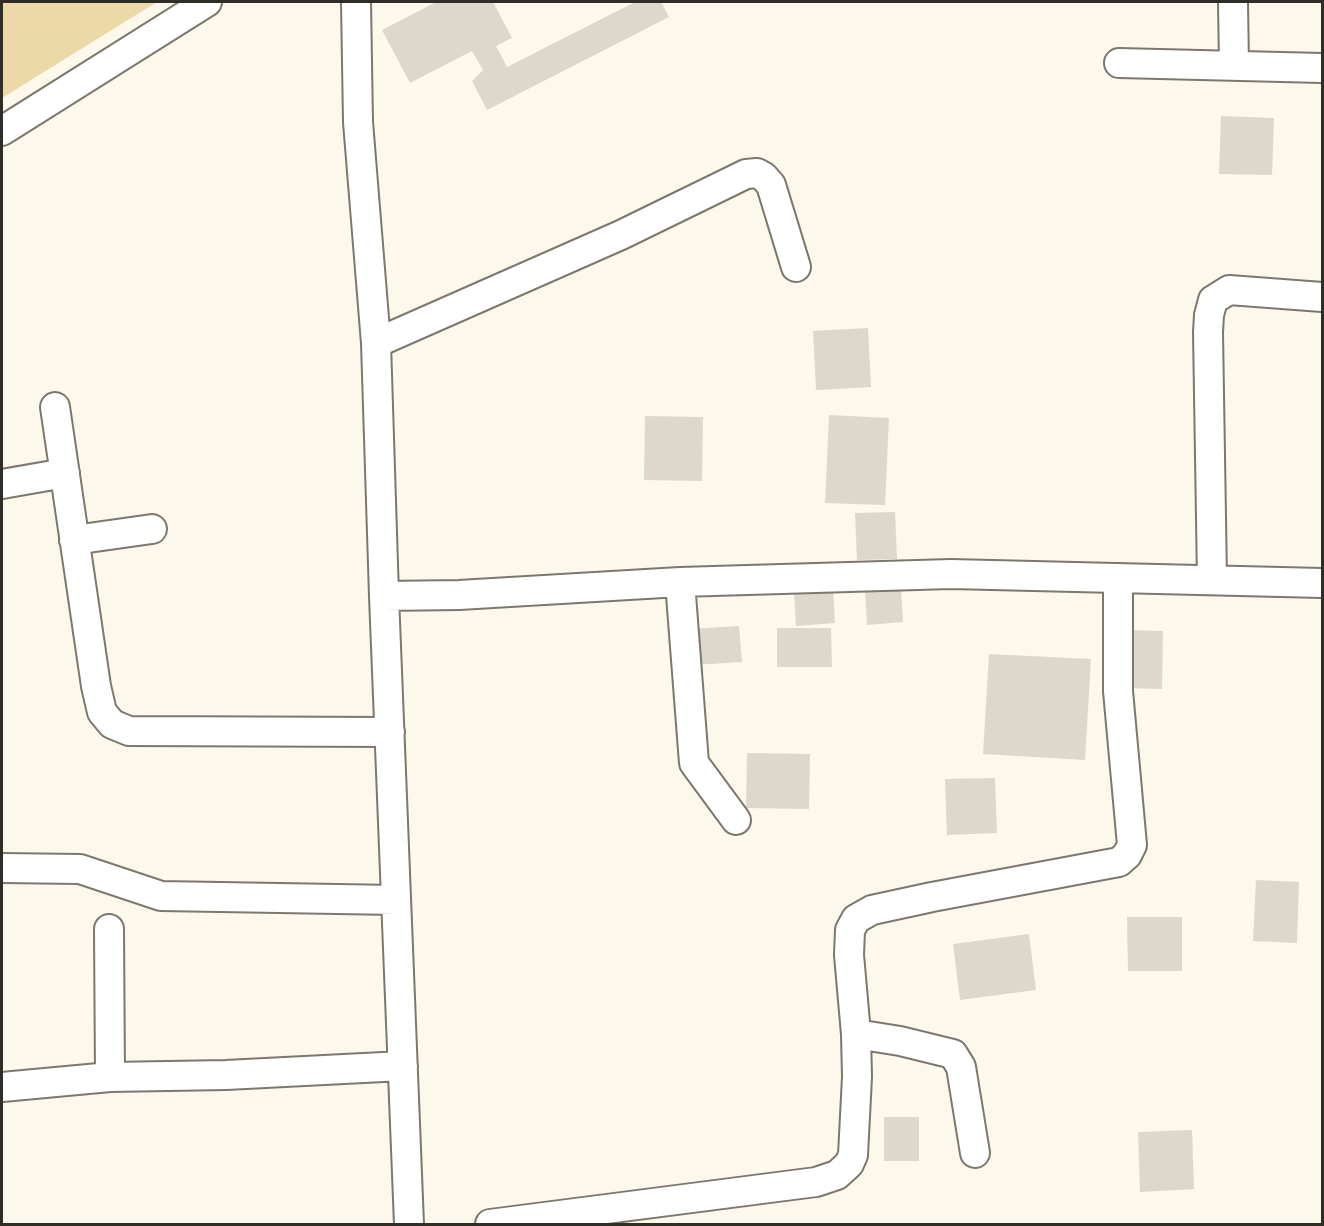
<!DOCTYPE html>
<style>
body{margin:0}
#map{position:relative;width:1324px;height:1226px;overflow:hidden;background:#fdf8ec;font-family:"Public Sans",sans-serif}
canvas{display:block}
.frame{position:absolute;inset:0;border:3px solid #2f2d28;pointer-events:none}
</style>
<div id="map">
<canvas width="1324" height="1226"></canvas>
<div class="frame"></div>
</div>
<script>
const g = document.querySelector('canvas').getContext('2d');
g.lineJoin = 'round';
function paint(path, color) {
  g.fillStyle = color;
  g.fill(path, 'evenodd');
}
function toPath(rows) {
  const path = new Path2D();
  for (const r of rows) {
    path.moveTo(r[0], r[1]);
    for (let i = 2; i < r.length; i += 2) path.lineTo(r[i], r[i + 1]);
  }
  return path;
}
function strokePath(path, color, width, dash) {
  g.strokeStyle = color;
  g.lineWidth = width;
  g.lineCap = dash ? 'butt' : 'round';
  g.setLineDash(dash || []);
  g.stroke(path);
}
const green = toPath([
 [2,2,157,2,2,98]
]);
const building = toPath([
 [436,2,493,2,512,38,496,46,507,67,635,2,661,2,669,17,487,110,472,81,483,70,472,51,410,83,382,30],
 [1221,116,1274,118,1272,175,1219,174],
 [868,328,871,387,816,390,813,331],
 [829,415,889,418,885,505,825,503],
 [645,416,703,417,702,481,644,480],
 [895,512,897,559,857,560,855,513],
 [833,587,835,623,796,626,794,590],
 [901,588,903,622,867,625,865,590],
 [739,626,742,662,693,665,691,629],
 [777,628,831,628,832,667,777,667],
 [1124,630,1163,631,1162,689,1123,688],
 [989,654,1091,659,1085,760,983,754],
 [747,753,810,754,809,809,746,808],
 [995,778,997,833,947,835,945,779],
 [1256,880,1299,882,1297,943,1253,941],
 [1127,917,1182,917,1182,971,1128,971],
 [1029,934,1036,990,960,1000,953,944],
 [884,1117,919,1117,919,1161,884,1161],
 [1192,1130,1194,1189,1140,1192,1138,1132]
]);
const minor = toPath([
 [356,2,358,122,376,343,384,596,409,1224],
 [1233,2,1234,66],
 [1119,63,1322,68],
 [2,131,207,2],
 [376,343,621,235,746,174,757,173,764,177,771,185,796,267],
 [55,407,96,686,102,712,112,724,129,731,390,732],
 [2,484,65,473],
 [74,540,152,529],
 [1212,580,1208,332,1209,315,1213,300,1229,290,1322,297],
 [680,582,694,763,736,820],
 [384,596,459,595,680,582,951,574,1322,583],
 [2,868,80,869,161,896,396,900],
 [109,929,110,1077],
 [856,1034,900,1041,953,1054,961,1067,975,1153],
 [2,1087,110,1077,226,1075,403,1066],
 [490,1224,816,1182,837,1175,849,1164,853,1155,857,1077,856,1034,849,955,850,930,856,919,872,910,932,897,1119,862,1127,855,1132,845,1118,691,1118,578]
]);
paint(green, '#ebdaa7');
paint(building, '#dcd8cb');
strokePath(minor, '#7c786d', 32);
strokePath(minor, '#fff', 28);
</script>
